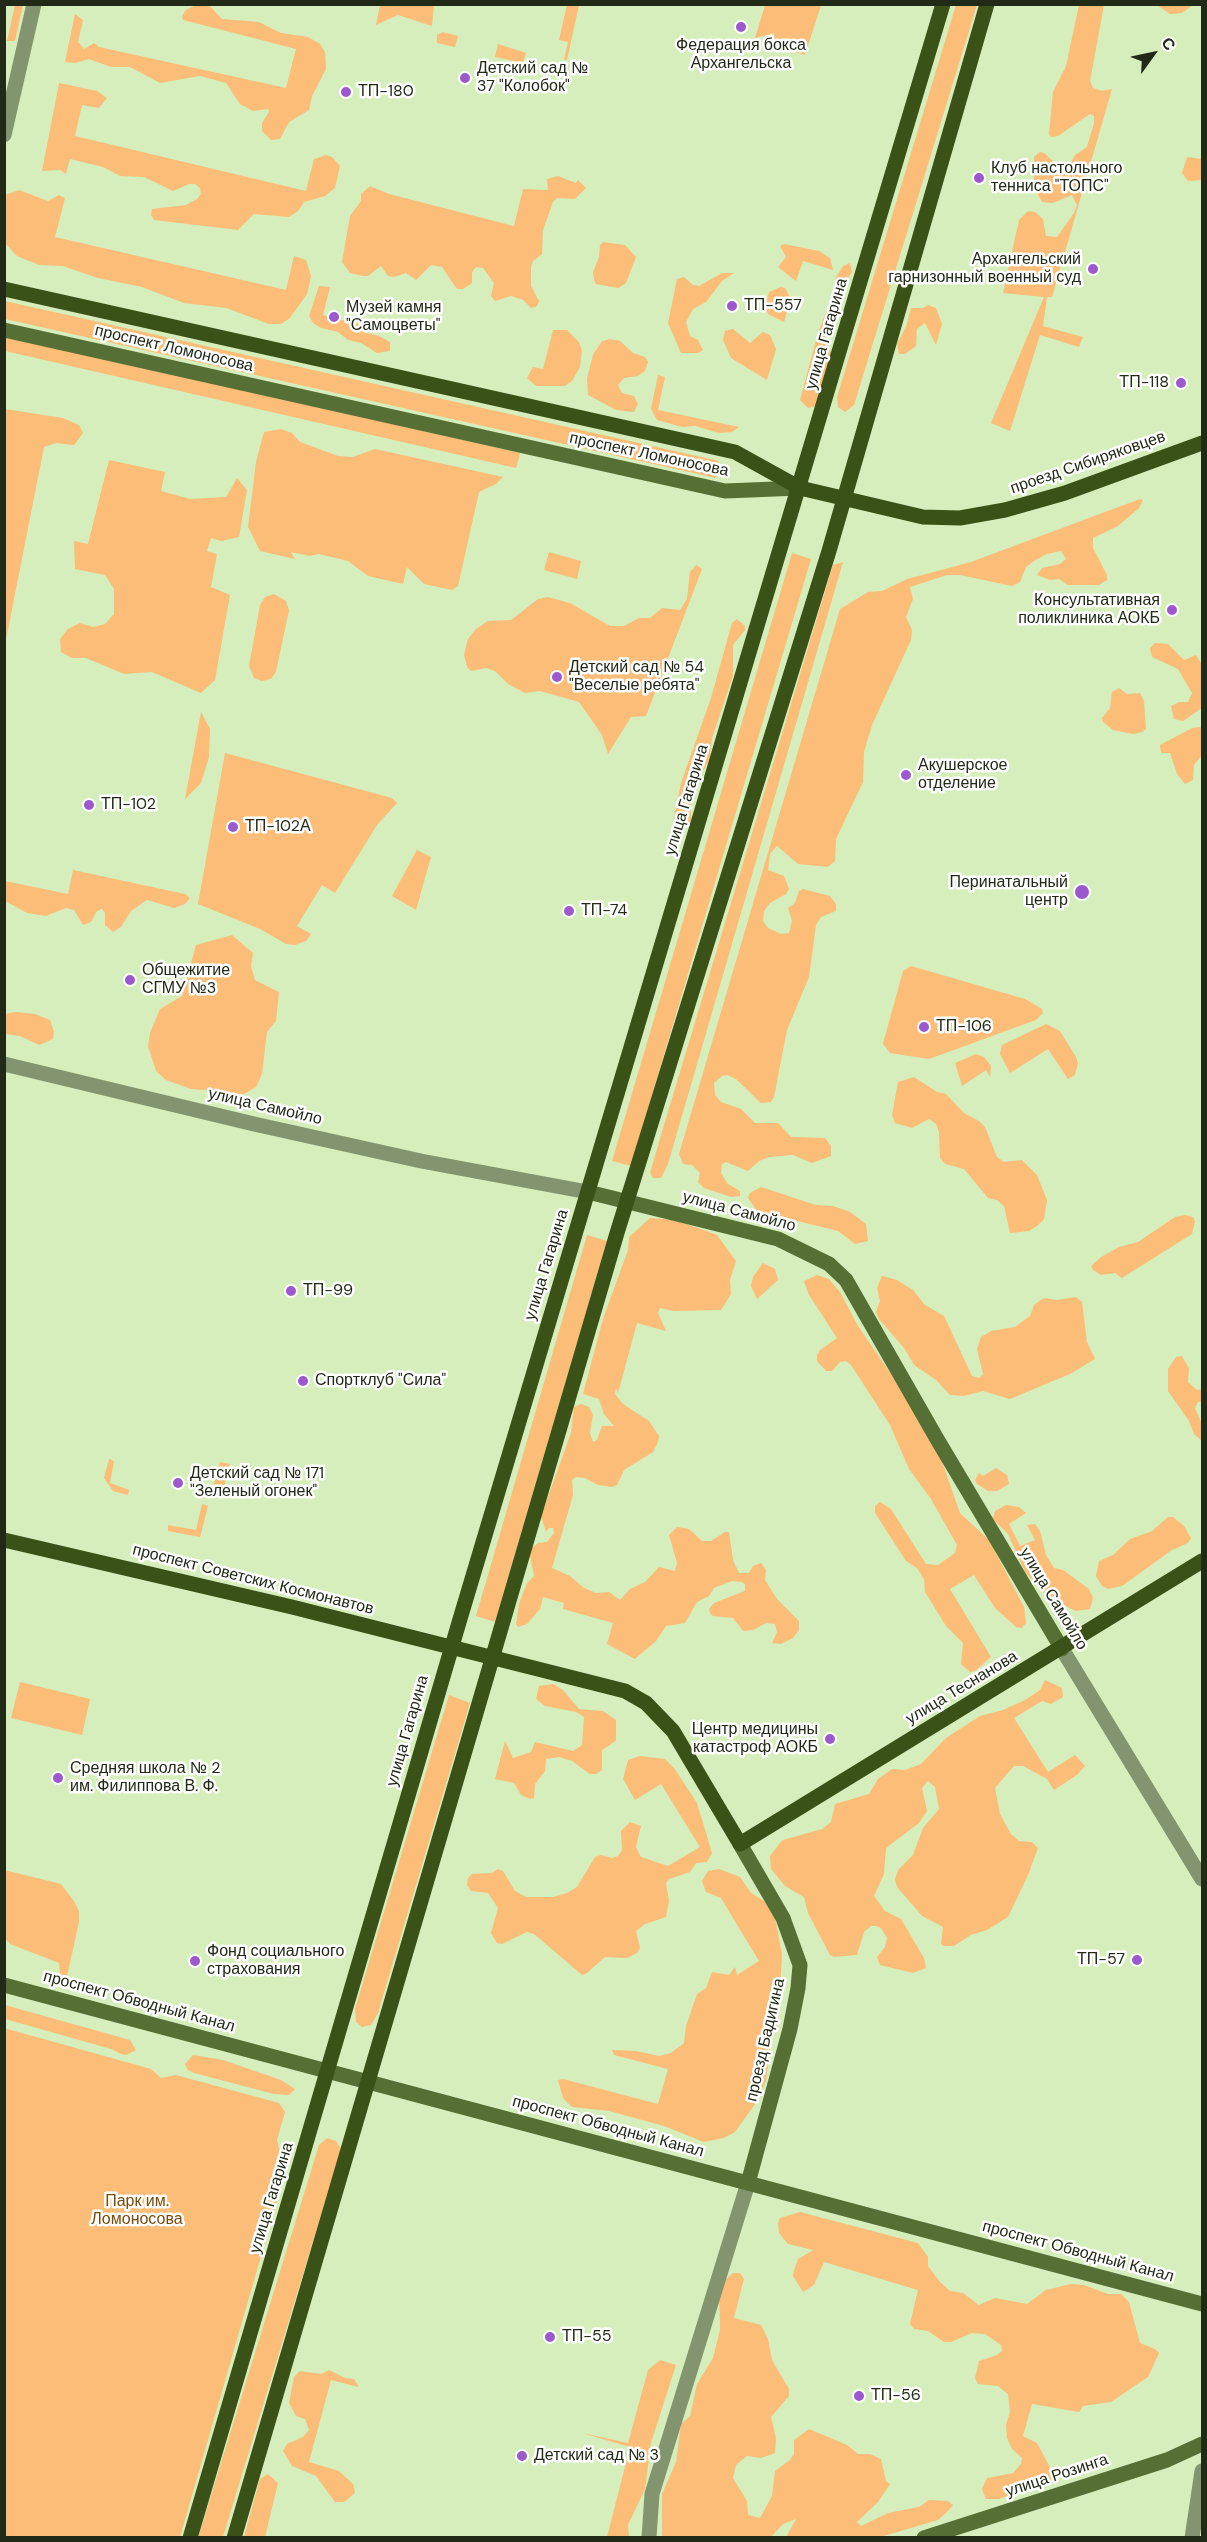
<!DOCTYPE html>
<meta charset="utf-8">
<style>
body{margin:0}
#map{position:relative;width:1207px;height:2542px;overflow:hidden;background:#d5eebb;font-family:"DM Sans",sans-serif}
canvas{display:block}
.frame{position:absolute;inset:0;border:6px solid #212a17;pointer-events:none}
.north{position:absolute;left:1123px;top:24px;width:60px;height:60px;-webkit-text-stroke:4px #fff;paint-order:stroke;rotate:57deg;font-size:16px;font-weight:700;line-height:24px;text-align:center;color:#212a17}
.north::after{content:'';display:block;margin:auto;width:21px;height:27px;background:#212a17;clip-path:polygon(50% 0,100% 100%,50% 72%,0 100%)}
</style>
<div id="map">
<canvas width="1207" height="2542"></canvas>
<div class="frame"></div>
<div class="north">С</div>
</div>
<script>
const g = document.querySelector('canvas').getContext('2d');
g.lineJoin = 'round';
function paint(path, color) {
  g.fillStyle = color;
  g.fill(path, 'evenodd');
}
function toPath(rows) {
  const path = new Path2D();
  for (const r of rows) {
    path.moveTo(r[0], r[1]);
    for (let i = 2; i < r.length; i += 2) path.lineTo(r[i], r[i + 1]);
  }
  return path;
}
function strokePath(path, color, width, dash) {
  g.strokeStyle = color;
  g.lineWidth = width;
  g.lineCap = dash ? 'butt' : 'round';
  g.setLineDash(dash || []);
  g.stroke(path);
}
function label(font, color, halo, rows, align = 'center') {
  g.font = font + ' "DM Sans",sans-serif';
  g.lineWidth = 5;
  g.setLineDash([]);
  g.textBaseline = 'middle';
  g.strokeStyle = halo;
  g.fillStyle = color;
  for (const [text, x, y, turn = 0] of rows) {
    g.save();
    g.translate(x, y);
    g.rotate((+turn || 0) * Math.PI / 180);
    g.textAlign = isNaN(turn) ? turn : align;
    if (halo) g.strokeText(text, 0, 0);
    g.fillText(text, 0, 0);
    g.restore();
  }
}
const green = toPath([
 [15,5,23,5,15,41,7,41],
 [196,5,209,5,222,19,259,22,281,33,308,37,320,44,325,52,326,69,312,96,309,110,289,122,280,139,271,140,262,131,262,123,269,112,268,109,253,111,240,104,226,83,200,76,160,83,130,67,111,67,89,59,75,63,65,62,75,14,83,20,78,42,84,49,94,43,99,47,286,88,296,49,183,20,182,16,186,10],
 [380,5,434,5,432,26,398,15,376,25],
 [567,5,579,5,567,60,564,60,568,42,559,40],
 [765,5,821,5,805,55,771,45,774,33,755,38],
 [956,5,977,5,854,405,845,412,838,407,837,397],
 [1079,5,1104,5,1090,81,1093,88,1102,91,1112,89,1052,297,1047,297,1043,326,1083,337,1079,347,1040,335,1010,431,991,423,1044,297,1003,293,1019,220,1028,211,1035,212,1043,219,1046,236,1057,237,1074,213,1077,205,1072,195,1053,203,1042,202,1034,188,1034,157,1040,152,1044,153,1055,163,1069,166,1075,155,1087,147,1094,123,1094,116,1090,114,1058,136,1051,137,1049,134,1053,92,1066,66],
 [1157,5,1193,5,1182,13,1170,14],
 [443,32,458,36,455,47,437,43,437,35],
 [498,44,526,53,523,63,495,57],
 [59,83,97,91,107,98,99,108,82,105,75,136,306,191,314,159,326,155,332,157,340,166,335,188,325,196,304,202,298,211,289,217,254,214,238,230,154,220,151,215,152,209,186,205,197,199,201,194,200,188,195,184,189,184,173,191,144,177,120,176,103,167,70,159,66,174,60,170,42,171],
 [1187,157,1202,159,1202,180,1188,181,1182,173],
 [558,176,576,183,578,180,586,188,575,199,557,198,553,202,543,230,542,254,533,261,531,267,531,286,539,301,537,306,531,308,523,300,511,296,495,301,491,296,494,283,483,268,476,267,472,272,472,283,463,289,457,289,442,267,431,265,416,280,406,273,394,277,388,276,381,266,368,276,363,276,350,273,342,262,350,216,361,201,361,194,370,186,389,194,514,226,523,189,548,190,547,179],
 [19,190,48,201,59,195,65,198,55,237,286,290,294,256,306,260,311,276,307,294,290,318,281,324,269,324,226,308,184,303,142,287,98,278,63,266,39,265,17,256,5,243,5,195],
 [603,242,625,245,636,257,626,283,618,288,596,284,594,280,593,272,599,257,600,245],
 [784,244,819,251,830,258,833,270,803,261,796,281,778,267,786,257,780,246],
 [850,263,852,272,842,287,835,319,826,335,826,344,833,355,816,406,808,408,800,400,818,333,834,292,836,277,843,266],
 [722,273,734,273,722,281,706,302,693,309,686,322,690,336,698,340,703,350,698,353,681,353,668,323,677,279,684,277,693,285,699,286],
 [319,286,330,287,323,315,365,326,363,332,379,336,390,342,390,351,377,353,361,343,348,340,338,332,321,328,313,323,309,316],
 [781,287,785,288,791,299,784,322,768,314,765,307,769,292],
 [5,301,719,461,716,478,5,319],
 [928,305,936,308,942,324,936,345,925,323,917,329,916,346,905,354,899,354,897,344,906,327,911,308,923,308],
 [733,329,750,343,763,332,770,335,776,349,767,380,731,358,723,340,725,331],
 [553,330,567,330,579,342,582,350,580,367,572,381,565,386,536,386,527,378,533,367,543,369],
 [5,335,520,453,516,468,5,351],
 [610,339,620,341,633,353,645,357,648,362,645,371,638,376,624,378,618,385,622,393,634,396,638,404,634,412,616,410,588,395,587,378,593,355,602,341],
 [658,375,665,377,658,410,739,427,732,432,719,433,695,426,682,427,657,420,651,409],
 [5,409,63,418,79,425,83,433,74,445,56,443,44,447,5,645],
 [281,429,292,433,300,442,338,456,353,457,375,449,503,477,496,484,479,492,458,586,452,590,424,584,407,567,403,584,368,576,348,561,319,554,309,556,291,552,295,559,260,551,248,527,256,462,264,432],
 [109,460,165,472,161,491,190,499,226,497,237,478,247,490,239,537,221,541,211,538,207,551,217,554,211,587,230,595,215,680,201,693,152,672,124,674,86,658,72,658,61,652,60,639,68,629,80,623,93,627,105,624,114,614,114,589,105,575,75,569,74,541,88,544],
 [1140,499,1143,500,1139,508,1118,526,1093,538,1093,548,1107,575,1107,580,1099,585,1068,585,1059,579,1050,580,1037,575,1042,568,1060,564,1066,559,1061,551,1047,554,1034,561,1026,567,1020,582,1012,586,960,575,947,575,910,587,913,599,906,617,912,630,911,640,872,725,864,752,863,782,836,839,835,861,828,867,798,864,777,846,770,854,768,870,784,876,789,889,786,894,770,903,764,911,763,921,768,928,781,934,789,933,792,921,788,908,795,903,799,891,803,889,830,896,836,904,836,911,821,917,816,925,809,977,787,1030,774,1097,771,1102,761,1103,736,1079,727,1075,722,1076,714,1083,715,1095,721,1102,741,1109,755,1123,778,1123,791,1137,825,1138,831,1146,831,1156,812,1163,793,1155,769,1157,759,1161,748,1171,726,1162,722,1164,721,1173,728,1184,740,1191,740,1196,731,1197,704,1188,698,1182,700,1173,692,1165,683,1164,679,1154,840,609,868,592,882,591,907,579,971,562],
 [549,552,581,561,577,579,544,570],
 [792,553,811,559,631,1166,612,1161],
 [843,562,668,1164,661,1178,653,1178,650,1173,664,1125,833,565],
 [696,565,702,569,646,716,631,717,608,754,602,735,579,702,540,691,525,693,508,684,495,671,486,668,471,671,467,667,464,655,468,639,476,629,488,621,511,620,538,599,548,597,570,603,610,626,624,626,639,618,650,618,662,608,680,610,687,599,690,572],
 [274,594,286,601,289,610,276,672,271,679,262,681,254,678,249,666,260,605,265,597],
 [737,619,745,626,745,630,733,645,733,676,712,738,710,758,691,795,691,821,683,827,674,818,681,783,711,698,732,623],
 [1155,643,1168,644,1184,660,1196,655,1202,665,1202,708,1183,721,1174,719,1171,706,1179,702,1188,702,1192,693,1178,669,1152,657,1150,648],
 [1119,688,1127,694,1140,693,1144,701,1146,729,1142,732,1133,734,1113,730,1103,722,1102,718,1110,708,1112,692],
 [201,712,210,729,209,757,201,783,185,799],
 [1200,727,1202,729,1202,755,1194,765,1193,780,1185,784,1177,774,1170,753,1161,753,1160,745,1192,728],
 [225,753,392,798,397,803,377,825,335,893,322,885,297,926,311,934,306,941,295,945,286,944,260,929,198,904],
 [417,850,431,857,416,910,392,896],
 [73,870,185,894,190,898,185,904,174,908,147,900,131,911,121,927,113,932,105,925,105,913,102,909,97,911,91,922,83,925,74,910,66,908,46,916,27,913,5,901,5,881,68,894],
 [232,935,253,953,251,966,255,980,279,992,276,1021,267,1032,262,1074,256,1087,244,1094,231,1096,218,1091,191,1089,166,1080,156,1071,148,1046,150,1033,160,1009,182,996,196,945],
 [911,966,1025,999,1042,1009,1043,1013,1036,1020,929,1059,890,1053,883,1044,903,971],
 [15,1012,35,1014,50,1020,54,1032,53,1039,39,1045,20,1036,5,1034,5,1014],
 [1046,1024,1060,1031,1076,1057,1078,1063,1075,1075,1068,1079,1048,1049,1010,1073,1000,1054,1002,1045],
 [976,1054,984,1057,991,1066,990,1077,986,1070,962,1086,955,1063],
 [914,1077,937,1092,946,1094,964,1113,979,1121,985,1127,997,1157,1004,1162,1022,1160,1037,1175,1047,1200,1044,1219,1037,1226,1029,1231,1010,1233,1004,1206,997,1200,988,1198,964,1169,945,1164,940,1158,939,1132,936,1124,929,1119,912,1128,895,1123,892,1115,898,1082],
 [761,1187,816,1205,833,1206,850,1212,866,1224,868,1241,855,1244,838,1231,757,1211,748,1198,750,1193],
 [1185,1215,1193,1217,1195,1221,1192,1234,1122,1278,1115,1273,1101,1275,1093,1270,1091,1266,1101,1257,1119,1247,1138,1242,1175,1217],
 [650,1218,675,1220,717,1235,736,1261,730,1280,731,1294,721,1310,674,1311,660,1308,658,1313,666,1331,637,1323,618,1393,616,1388,615,1394,623,1404,649,1421,659,1436,658,1442,653,1452,624,1470,617,1485,612,1487,598,1485,585,1478,576,1477,572,1480,573,1495,552,1568,570,1576,584,1588,596,1593,609,1592,620,1600,630,1589,645,1582,659,1567,675,1571,677,1563,669,1535,677,1527,689,1529,702,1541,711,1541,725,1532,729,1532,733,1560,739,1573,749,1573,753,1566,761,1563,766,1570,765,1580,777,1599,799,1621,799,1630,793,1638,781,1644,772,1643,777,1632,775,1624,766,1623,753,1630,743,1631,733,1618,713,1616,710,1613,709,1609,714,1603,745,1591,745,1584,742,1582,732,1581,714,1588,709,1596,697,1602,685,1623,666,1626,656,1641,635,1659,607,1644,613,1623,563,1609,564,1603,543,1597,540,1609,527,1624,518,1627,516,1624,519,1604,527,1583,534,1576,530,1555,532,1548,538,1543,547,1542,554,1533,553,1528,549,1528,546,1532,541,1516,571,1433,574,1407,581,1404,589,1407,593,1415,590,1433,593,1442,597,1440,602,1426,614,1426,604,1414,599,1399,583,1394,603,1319,628,1250,629,1237],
 [587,1235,607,1241,495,1622,476,1616],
 [763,1263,775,1269,778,1280,757,1299,751,1286,753,1277],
 [817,1275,829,1279,840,1292,858,1326,900,1387,941,1459,960,1513,989,1540,1024,1607,1026,1623,1022,1628,1016,1627,995,1608,974,1575,950,1589,991,1657,975,1671,970,1672,961,1664,963,1643,946,1626,925,1592,924,1579,917,1568,906,1561,875,1513,875,1506,880,1502,891,1509,926,1564,938,1565,955,1553,957,1545,931,1499,909,1469,890,1425,851,1365,846,1361,840,1362,832,1371,826,1371,817,1361,817,1355,820,1350,837,1338,809,1295,804,1281],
 [882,1276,897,1280,913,1290,925,1305,944,1316,972,1376,979,1378,983,1374,977,1349,981,1337,991,1331,1015,1327,1030,1316,1034,1305,1044,1298,1057,1300,1076,1297,1082,1302,1087,1342,1095,1359,1070,1374,1010,1399,983,1391,964,1396,950,1395,936,1380,914,1365,904,1348,879,1319,876,1312,880,1301,877,1288],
 [1182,1356,1189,1368,1188,1382,1197,1390,1202,1389,1202,1402,1198,1402,1195,1408,1202,1424,1202,1441,1194,1434,1189,1421,1168,1391,1168,1369,1176,1357],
 [109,1459,114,1461,110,1483,129,1490,128,1495,113,1491,104,1478],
 [220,1462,230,1464,223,1492,212,1490],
 [996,1468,1007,1475,1009,1484,997,1491,988,1491,977,1484,975,1480,979,1473,983,1476],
 [202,1504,208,1506,200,1537,168,1531,168,1525,196,1530],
 [1006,1505,1019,1507,1026,1513,1009,1524,1020,1546,1035,1540,1027,1525,1035,1524,1040,1531,1046,1555,1054,1568,1063,1570,1089,1589,1093,1598,1090,1609,1076,1611,1049,1598,1025,1572,1008,1534,993,1519,995,1511],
 [1168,1517,1173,1517,1184,1526,1191,1538,1188,1543,1172,1550,1122,1586,1108,1589,1102,1586,1096,1576,1099,1561,1113,1555,1130,1539,1152,1531],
 [1045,1680,1062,1688,1063,1697,1051,1704,1042,1701,1014,1718,1048,1772,1075,1755,1085,1766,1077,1775,1054,1790,1047,1779,1023,1766,1014,1766,995,1788,1000,1814,1011,1834,1019,1841,1032,1842,1038,1848,1028,1875,1008,1917,987,1930,971,1935,954,1946,944,1946,941,1944,943,1927,922,1916,897,1887,895,1879,898,1870,913,1855,923,1828,939,1809,935,1787,928,1781,922,1788,927,1811,919,1823,886,1848,884,1874,874,1896,885,1911,901,1919,924,1958,926,1968,913,1973,880,1965,877,1957,885,1947,887,1938,881,1928,876,1926,871,1926,864,1932,857,1955,834,1957,830,1955,808,1913,804,1897,785,1886,771,1869,770,1856,780,1843,783,1840,822,1829,831,1822,835,1804,869,1794,878,1779,892,1769,905,1770,921,1764,946,1738,980,1716,1003,1710,1025,1700,1040,1690],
 [20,1682,90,1699,82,1735,11,1718],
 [553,1684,563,1690,579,1709,603,1711,616,1720,616,1741,602,1750,602,1770,596,1774,590,1774,572,1761,559,1757,546,1759,545,1771,535,1784,534,1798,530,1799,521,1795,514,1783,495,1779,505,1741,513,1758,531,1752,535,1742,573,1751,582,1745,584,1717,576,1712,545,1706,536,1699,539,1686],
 [449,1695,470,1703,378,2013,371,2025,362,2027,356,2022,355,2009],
 [640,1756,665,1759,674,1768,697,1803,712,1853,707,1862,696,1863,690,1872,669,1879,666,1883,669,1901,666,1917,645,1924,636,1931,640,1948,637,1953,627,1958,605,1957,587,1973,582,1975,534,1934,527,1932,502,1944,497,1943,491,1933,498,1908,488,1893,471,1891,467,1885,468,1878,472,1874,492,1873,498,1869,503,1871,515,1891,526,1897,553,1897,567,1893,577,1887,595,1857,601,1855,612,1858,618,1856,622,1850,621,1831,630,1822,641,1826,636,1847,641,1857,668,1866,700,1847,661,1784,635,1800,623,1779,628,1760],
 [719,1869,740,1877,751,1893,767,1903,775,1918,782,1954,778,2022,771,2041,766,2081,755,2104,735,2132,724,2138,704,2142,664,2126,609,2111,572,2107,563,2098,558,2080,563,2079,658,2104,668,2069,614,2055,612,2050,636,2051,659,2056,671,2053,684,2043,686,2026,697,1994,706,1988,712,1972,729,1975,735,1967,737,1975,759,1961,721,1898,706,1892,702,1881,708,1871],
 [4,1870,61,1884,74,1901,79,1911,79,1922,66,1981,60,1973,59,1963,10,1944,5,1938],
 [5,2005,130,2040,136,2050,126,2055,121,2054,111,2049,5,2019],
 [4,2028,151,2069,161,2078,176,2075,279,2103,285,2112,277,2140,285,2173,180,2537,5,2537],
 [193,2055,223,2060,281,2080,295,2089,289,2095,274,2094,194,2073,188,2070,185,2064],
 [327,2138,336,2141,341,2149,223,2537,198,2538,319,2145],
 [800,2212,918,2243,928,2257,928,2266,940,2282,950,2291,963,2293,979,2305,995,2298,1027,2304,1046,2290,1071,2284,1084,2285,1108,2294,1121,2294,1129,2302,1140,2343,1155,2349,1159,2353,1148,2377,1111,2402,1083,2406,1079,2412,1032,2404,1023,2436,1037,2443,1053,2473,1052,2480,999,2499,986,2499,982,2489,987,2478,1013,2473,1021,2464,1022,2458,1012,2449,1007,2438,1006,2425,1010,2412,1008,2394,998,2386,978,2384,975,2378,979,2361,997,2355,1002,2351,1001,2345,985,2334,972,2333,951,2342,944,2342,928,2331,914,2329,910,2324,918,2290,824,2262,814,2285,803,2292,793,2276,794,2270,798,2259,813,2250,788,2244,779,2233,778,2223,780,2218],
 [733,2273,740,2273,744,2279,734,2318,761,2325,768,2339,772,2360,789,2389,789,2396,771,2417,776,2438,775,2453,761,2458,747,2456,736,2465,733,2478,747,2501,748,2515,760,2518,772,2496,775,2471,790,2460,794,2454,794,2440,809,2429,847,2445,858,2454,870,2454,881,2459,886,2481,890,2484,878,2502,857,2522,861,2526,888,2513,919,2507,929,2500,948,2501,953,2505,949,2510,938,2520,880,2537,786,2537,796,2519,783,2524,771,2537,662,2537,662,2494,676,2462,681,2424,690,2416,697,2384,713,2358,720,2330,719,2292,724,2281],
 [660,2360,676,2365,651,2443,645,2489,628,2525,629,2537,607,2537,630,2447,582,2433,628,2443,648,2370],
 [329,2370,345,2378,354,2379,359,2387,331,2380,309,2462,339,2471,353,2484,355,2493,344,2502,335,2502,316,2476,292,2466,283,2451,287,2444,303,2437,309,2430,305,2419,296,2416,289,2403,294,2377,300,2371,321,2374],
 [268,2474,278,2483,265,2537,244,2537,260,2479]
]);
const street = toPath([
 [4,135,34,4],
 [4,1064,254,1124,421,1161,588,1192],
 [1062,1649,1202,1879],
 [649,2538,652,2494,748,2183],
 [1192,2538,1202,2471]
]);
const secondary = toPath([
 [4,330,725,491,800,488],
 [588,1192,778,1239,829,1264,846,1280,937,1439,1062,1649],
 [740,1844,783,1918,800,1965,798,1988,790,2029,748,2183],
 [4,1985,1202,2304],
 [924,2538,1167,2460,1202,2444]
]);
const primary = toPath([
 [4,289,735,452,800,488,923,517,960,518,1005,510,1065,493,1202,443],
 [4,1540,292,1607,625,1691,646,1703,673,1731,740,1844,1202,1561],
 [190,2538,460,1619,943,4],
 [234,2538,617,1233,829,551,987,4]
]);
const markers = [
 [741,27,6,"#9c58cd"],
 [465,78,6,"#9c58cd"],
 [346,92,6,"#9c58cd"],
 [979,178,6,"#9c58cd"],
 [1093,269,6,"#9c58cd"],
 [732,306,6,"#9c58cd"],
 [334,317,6,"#9c58cd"],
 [1181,383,6,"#9c58cd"],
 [1172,610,6,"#9c58cd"],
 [557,677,6,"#9c58cd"],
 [906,775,6,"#9c58cd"],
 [89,805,6,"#9c58cd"],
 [233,827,6,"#9c58cd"],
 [1082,892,8,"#9c58cd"],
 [569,911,6,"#9c58cd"],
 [130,980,6,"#9c58cd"],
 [924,1027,6,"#9c58cd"],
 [291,1291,6,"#9c58cd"],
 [303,1381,6,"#9c58cd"],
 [178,1483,6,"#9c58cd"],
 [830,1739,6,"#9c58cd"],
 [58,1778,6,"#9c58cd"],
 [1137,1960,6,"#9c58cd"],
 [195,1961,6,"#9c58cd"],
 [550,2337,6,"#9c58cd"],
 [859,2396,6,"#9c58cd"],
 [522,2456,6,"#9c58cd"]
];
const poiNames = [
 ["Федерация бокса",741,46,"center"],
 ["Архангельска",741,64,"center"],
 ["Детский сад №",477,69],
 ["37 \"Колобок\"",477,87],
 ["ТП-180",358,92],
 ["Клуб настольного",991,169],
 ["тенниса \"ТОПС\"",991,187],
 ["Архангельский",1081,260,"right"],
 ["гарнизонный военный суд",1081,278,"right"],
 ["ТП-557",744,306],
 ["Музей камня",346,308],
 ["\"Самоцветы\"",346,326],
 ["ТП-118",1169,383,"right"],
 ["Консультативная",1160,601,"right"],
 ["поликлиника АОКБ",1160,619,"right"],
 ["Детский сад № 54",569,668],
 ["\"Веселые ребята\"",569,686],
 ["Акушерское",918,766],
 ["отделение",918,784],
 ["ТП-102",101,805],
 ["ТП-102А",245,827],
 ["Перинатальный",1068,883,"right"],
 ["центр",1068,901,"right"],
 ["ТП-74",581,911],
 ["Общежитие",142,971],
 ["СГМУ №3",142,989],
 ["ТП-106",936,1027],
 ["ТП-99",303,1291],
 ["Спортклуб \"Сила\"",315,1381],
 ["Детский сад № 171",190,1474],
 ["\"Зеленый огонек\"",190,1492],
 ["Центр медицины",818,1730,"right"],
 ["катастроф АОКБ",818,1748,"right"],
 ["Средняя школа № 2",70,1769],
 ["им. Филиппова В. Ф.",70,1787],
 ["Фонд социального",207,1952],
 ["страхования",207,1970],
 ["ТП-57",1125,1960,"right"],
 ["ТП-55",562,2337],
 ["ТП-56",871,2396],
 ["Детский сад № 3",534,2456]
];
const streetNames = [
 ["улица Гагарина",827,334,-74],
 ["проспект Ломоносова",174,349,13],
 ["проспект Ломоносова",649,455,12],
 ["проезд Сибиряковцев",1088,463,-19],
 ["улица Гагарина",687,800,-73],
 ["улица Самойло",265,1107,13],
 ["улица Самойло",739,1212,15],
 ["улица Гагарина",547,1265,-73],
 ["проспект Советских Космонавтов",253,1580,14],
 ["улица Самойло",1053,1599,59],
 ["улица Теснанова",962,1688,-31],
 ["улица Гагарина",408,1731,-74],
 ["проспект Обводный Канал",139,2002,15],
 ["проезд Бадигина",766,2040,-77],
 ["проспект Обводный Канал",608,2127,15],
 ["улица Гагарина",272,2198,-73],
 ["проспект Обводный Канал",1078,2252,15],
 ["улица Розинга",1057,2476,-18]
];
const parkNames = [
 ["Парк им.",137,2202],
 ["Ломоносова",137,2220]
];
paint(green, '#fbbd77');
strokePath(street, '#83956f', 15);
strokePath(secondary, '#556f35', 15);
strokePath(primary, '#3a5217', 15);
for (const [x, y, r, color] of markers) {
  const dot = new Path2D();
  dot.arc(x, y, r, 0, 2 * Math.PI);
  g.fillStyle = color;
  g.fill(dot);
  strokePath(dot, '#fff', 2);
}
label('16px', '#212a17', '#fff', poiNames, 'left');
label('16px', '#212a17', '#fff', streetNames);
label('16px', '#7a4c09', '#fff', parkNames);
</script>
